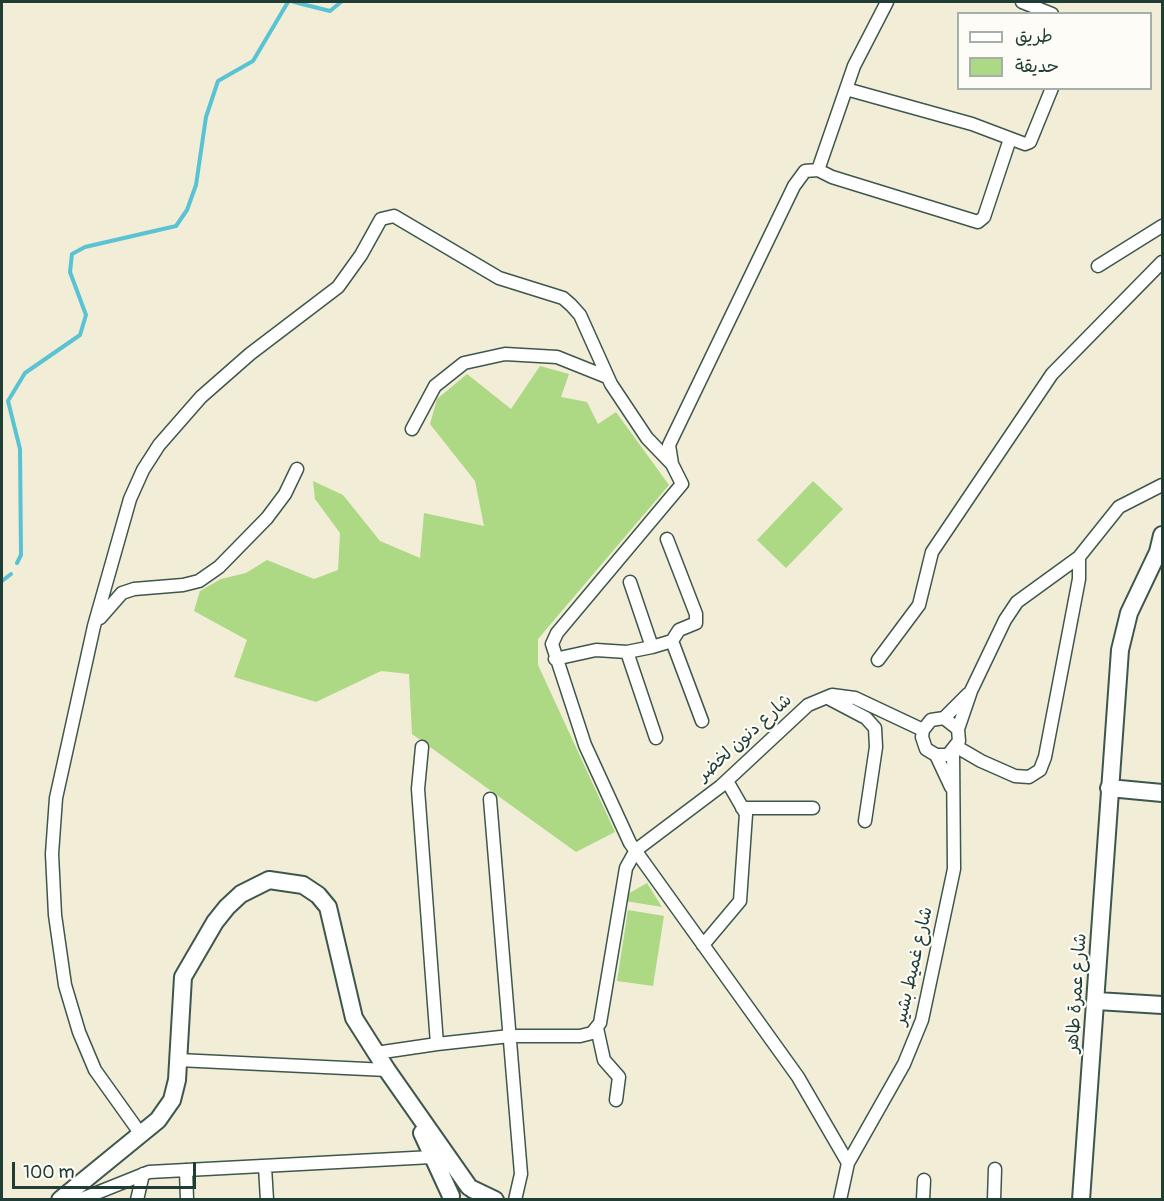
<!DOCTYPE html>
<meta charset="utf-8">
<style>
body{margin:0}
#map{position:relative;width:1164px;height:1201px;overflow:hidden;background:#f1edd7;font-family:Pangolin,"Playpen Sans Arabic",sans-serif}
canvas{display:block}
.frame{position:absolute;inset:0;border:3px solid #1f3d34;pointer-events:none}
.legend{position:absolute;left:957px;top:12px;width:195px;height:78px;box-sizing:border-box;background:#fdfcf7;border:2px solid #a4b0a9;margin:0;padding:8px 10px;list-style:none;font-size:18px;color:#1f3d34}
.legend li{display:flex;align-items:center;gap:12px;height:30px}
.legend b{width:30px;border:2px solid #a4b0a9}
.scale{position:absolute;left:12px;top:1162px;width:184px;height:27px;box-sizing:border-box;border:3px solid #1f3d34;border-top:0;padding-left:8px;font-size:18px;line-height:21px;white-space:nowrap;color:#1f3d34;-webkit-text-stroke:4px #fdfcf7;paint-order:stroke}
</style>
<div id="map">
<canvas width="1164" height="1201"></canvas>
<div class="frame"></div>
<ul class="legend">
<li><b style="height:8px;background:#fff"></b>طريق</li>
<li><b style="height:16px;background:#add884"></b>حديقة</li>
</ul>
<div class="scale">100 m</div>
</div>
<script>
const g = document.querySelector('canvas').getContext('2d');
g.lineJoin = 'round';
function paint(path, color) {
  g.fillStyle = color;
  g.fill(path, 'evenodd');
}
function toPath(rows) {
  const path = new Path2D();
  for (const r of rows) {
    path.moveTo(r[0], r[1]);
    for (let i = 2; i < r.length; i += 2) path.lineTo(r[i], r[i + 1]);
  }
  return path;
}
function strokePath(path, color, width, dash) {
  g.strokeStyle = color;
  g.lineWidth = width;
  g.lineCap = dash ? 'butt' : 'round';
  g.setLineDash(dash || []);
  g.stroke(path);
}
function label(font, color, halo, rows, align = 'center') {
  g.font = font + ' Pangolin,"Playpen Sans Arabic",sans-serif';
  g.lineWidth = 4.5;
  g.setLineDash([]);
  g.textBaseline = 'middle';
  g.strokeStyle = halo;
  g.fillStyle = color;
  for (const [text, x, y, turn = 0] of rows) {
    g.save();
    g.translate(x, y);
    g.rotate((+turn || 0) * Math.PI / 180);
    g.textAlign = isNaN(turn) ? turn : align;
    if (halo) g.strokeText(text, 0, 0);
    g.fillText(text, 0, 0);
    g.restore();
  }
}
const green = toPath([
 [540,366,569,374,561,397,587,402,598,424,616,412,669,485,538,639,538,665,615,832,576,852,412,734,409,674,381,671,316,702,234,677,247,640,194,611,200,591,221,579,246,573,267,560,314,579,338,570,340,533,315,499,313,481,343,495,380,541,420,558,424,513,484,526,475,481,430,424,437,399,467,374,511,409],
 [813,481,843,509,786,568,757,540],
 [647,883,662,907,625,901,626,895],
 [628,910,664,916,653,986,617,981]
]);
const stream = toPath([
 [294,2,330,11,341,2],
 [17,563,21,555,20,449,8,401,25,373,80,335,86,315,70,272,72,254,85,247,176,226,187,210,196,185,206,117,218,81,253,61,288,2],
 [2,581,11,574]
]);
const minor = toPath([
 [1022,2,1052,14],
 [846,89,972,124,1025,144,1030,142,1052,88],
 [818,170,832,177,978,222,984,217,1010,139],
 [1098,266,1162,226],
 [412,429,435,386,464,363,505,354,557,357,607,377],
 [630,582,652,647],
 [100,618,122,593,134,589,183,585,199,581,219,567,267,518,285,494,297,469],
 [672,641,702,721],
 [627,652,656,738],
 [555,659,596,650,627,652,652,647,672,641,679,630,696,623,696,614,667,539],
 [878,660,919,605,932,552,1052,374,1162,262],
 [828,698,866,718,875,728,876,747,865,821],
 [944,718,958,729,959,741,948,755,936,755,926,749,922,737,923,730,931,720,944,718,968,694],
 [958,729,971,691,1005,620,1017,602,1079,557,1119,507,1162,485],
 [422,747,418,789,437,1044,510,1036,580,1036,592,1033,600,1023,626,868,636,850,721,786,808,705,832,695,855,698,923,730],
 [957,747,981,761,1015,776,1029,777,1040,770,1045,757,1079,579,1079,557],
 [936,755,951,787],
 [490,799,521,1174,515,1200],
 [742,808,813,808],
 [703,945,740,901,746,814,727,781],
 [597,1028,604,1060,619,1077,616,1100],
 [376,1053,437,1044],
 [178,1060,387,1070],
 [140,1133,95,1070,79,1032,65,985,55,915,52,854,56,798,94,626,130,499,143,470,159,445,201,397,250,354,338,287,361,255,381,219,394,216,499,278,563,298,571,305,580,315,611,384,647,438,672,464],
 [848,1163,798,1077,630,843,585,745,552,644,557,633,682,484,672,464,669,445,794,186,805,171,818,170,854,66,887,2],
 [265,1167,267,1200],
 [186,1170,187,1200],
 [79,1200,149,1172,432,1157],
 [137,1200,143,1174],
 [840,1200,848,1163,904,1064,922,1020,954,869,953,751],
 [923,1200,924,1180],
 [994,1200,995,1169]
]);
const secondary = toPath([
 [1109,788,1162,793],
 [1097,1001,1162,1005],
 [422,1133,451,1196],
 [472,1189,495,1200],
 [60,1200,158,1120,172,1100,177,1080,183,977,215,922,227,907,241,894,269,880,303,885,318,895,328,907,354,1018,387,1070,469,1187],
 [1081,1200,1120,650,1129,613,1158,552,1162,535]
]);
const streetNames = [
 ["شارع دنون لخضر",745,738,-42],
 ["شارع غميط بشير",914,966,-77],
 ["شارع عمرة طاهر",1077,993,-86]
];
paint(green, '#add884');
strokePath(stream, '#59c3d4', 4);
strokePath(minor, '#3e574c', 15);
strokePath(secondary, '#3e574c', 20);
strokePath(minor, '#fff', 12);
strokePath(secondary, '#fff', 16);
label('18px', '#1f3d34', '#fdfcf7', streetNames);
</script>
